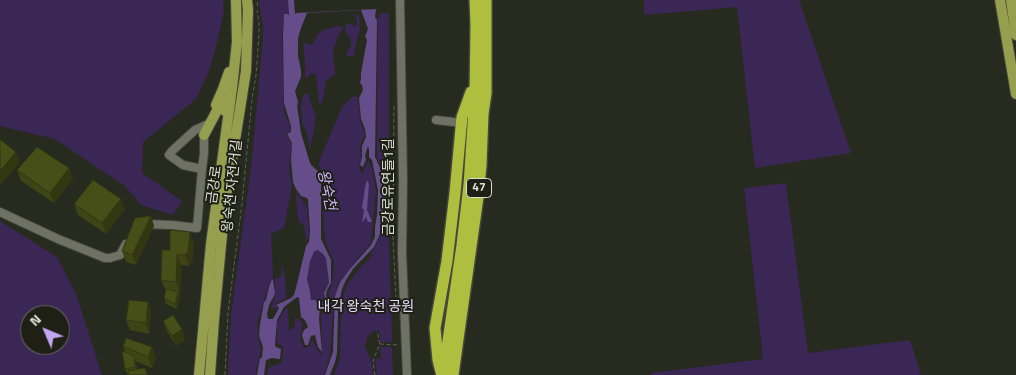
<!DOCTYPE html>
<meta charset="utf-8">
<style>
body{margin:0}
#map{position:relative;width:1016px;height:375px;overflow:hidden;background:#272a1e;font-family:"Titillium Web",sans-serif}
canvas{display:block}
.north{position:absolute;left:20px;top:305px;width:50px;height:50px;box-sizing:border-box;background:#1e2015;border:1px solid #6a6c63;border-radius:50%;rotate:315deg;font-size:14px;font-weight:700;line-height:20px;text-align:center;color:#dddfd7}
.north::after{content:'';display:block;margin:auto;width:18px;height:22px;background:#c3a7f2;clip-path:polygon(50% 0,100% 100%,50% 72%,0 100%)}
</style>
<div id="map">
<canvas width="1016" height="375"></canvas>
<div class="north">N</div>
</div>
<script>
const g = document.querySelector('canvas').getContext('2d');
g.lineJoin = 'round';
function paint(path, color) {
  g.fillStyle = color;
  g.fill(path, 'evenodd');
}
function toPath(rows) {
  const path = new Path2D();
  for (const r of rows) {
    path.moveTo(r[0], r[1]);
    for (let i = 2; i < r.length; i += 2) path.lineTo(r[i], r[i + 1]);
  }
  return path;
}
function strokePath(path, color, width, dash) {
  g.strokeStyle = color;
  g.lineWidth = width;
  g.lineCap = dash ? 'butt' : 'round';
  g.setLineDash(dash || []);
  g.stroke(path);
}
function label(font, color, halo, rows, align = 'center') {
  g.font = font + ' "Titillium Web","Noto Sans KR",sans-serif';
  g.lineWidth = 4;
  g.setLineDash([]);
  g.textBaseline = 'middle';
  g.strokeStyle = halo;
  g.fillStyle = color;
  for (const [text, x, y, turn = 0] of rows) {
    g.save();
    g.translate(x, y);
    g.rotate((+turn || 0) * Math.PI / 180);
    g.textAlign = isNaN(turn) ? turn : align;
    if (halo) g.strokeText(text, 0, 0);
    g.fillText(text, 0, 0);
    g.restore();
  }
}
const green = toPath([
 [0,0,223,0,224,10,217,43,209,71,196,99,143,142,142,173,182,201,173,215,141,205,125,186,55,139,0,126],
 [260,0,288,0,289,15,284,14,282,33,284,112,290,126,290,132,286,133,286,135,292,144,289,167,292,186,284,228,271,234,273,277,271,279,257,322,258,337,261,349,256,370,256,375,228,375,231,314,251,168,263,38,263,25,259,6],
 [644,0,799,0,851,153,755,168,737,7,644,15],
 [381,13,389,13,389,190,385,190,385,175,377,158,378,18],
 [353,14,359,16,360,30,356,43,354,56,347,56,347,51,351,47,351,40,345,31,346,23,350,24,356,27,357,19],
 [337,26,344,27,337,38,333,51,335,74,326,81,323,101,319,105,316,75,312,73,305,79,305,63,303,44,305,42,309,45,314,43,317,35,323,30],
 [308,93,316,118,310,150,307,133,302,123,301,105,303,95],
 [356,96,358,99,360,121,365,134,360,147,361,158,359,167,362,174,368,160,372,169,376,191,371,242,339,282,334,299,330,356,324,375,267,375,268,368,282,362,283,346,277,343,277,323,286,308,288,310,289,331,295,327,295,317,303,323,300,339,304,348,310,346,312,339,318,351,322,355,321,316,324,307,329,300,329,292,333,279,334,262,327,246,324,231,322,174,319,165,320,159,342,107,352,97],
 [786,183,808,353,910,340,921,375,651,375,651,373,763,359,744,188],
 [296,192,305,204,307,209,309,234,306,243,304,226,299,222,297,213],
 [0,221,57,257,76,294,102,375,0,375],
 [30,315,60,315,60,345,30,345],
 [387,223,389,241,392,342,380,342,379,330,372,332,367,337,365,347,370,357,374,375,334,375,340,359,341,311,343,297,347,285,359,269,372,256,371,254],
 [317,250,322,253,326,258,329,283,324,293,326,301,320,305,311,300,310,291,307,278,310,261,314,252],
 [282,266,285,276,286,298,275,304,277,309,271,308,275,297,275,278,281,277],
 [380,347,392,347,393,375,377,375,375,359,376,358,381,359]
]);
const water = toPath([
 [288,0,294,0,295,14,297,13,376,9,375,17,377,20,375,157,384,176,384,192,388,198,383,209,388,211,387,219,374,247,353,269,346,280,342,289,338,309,337,353,335,362,330,375,325,375,333,352,335,296,340,282,349,270,371,245,375,237,375,227,377,215,378,190,372,160,369,157,369,150,368,146,365,155,366,160,364,164,363,167,360,165,362,157,362,146,366,137,365,129,361,119,359,98,363,90,362,85,360,83,361,79,361,73,367,40,365,36,368,29,361,10,307,13,301,28,298,38,298,56,301,70,301,77,295,91,298,102,297,106,301,133,309,160,311,165,319,172,321,182,321,239,331,260,331,283,327,290,326,296,328,299,327,302,320,307,319,319,322,352,318,347,315,335,311,336,308,345,305,345,302,335,304,330,308,327,305,320,301,317,299,298,297,297,284,307,277,320,275,345,276,347,281,349,280,359,272,358,266,360,264,375,257,375,260,358,262,358,263,347,259,336,260,324,264,302,266,300,269,287,271,281,273,279,275,294,269,305,267,314,268,319,273,319,279,308,276,305,291,298,294,295,296,288,306,246,309,242,310,231,308,200,307,198,301,196,296,189,293,182,291,160,292,143,287,134,291,132,291,126,284,103,283,35,284,14,288,14,288,15,289,15],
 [317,250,322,253,326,258,329,283,324,293,326,301,320,305,315,300,311,300,310,291,307,279,310,261,314,252],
 [367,180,369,184,367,210,372,222,368,222,366,217,362,223,364,210,362,208,365,188]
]);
const path = toPath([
 [257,6,258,0],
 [394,106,393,238,396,297],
 [380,344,399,345],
 [225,375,228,313,232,281,242,204,252,99,256,75,259,35,259,22,257,10],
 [375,375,373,360,380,344,377,331]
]);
const minor = toPath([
 [400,0,403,180,402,253,407,375],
 [436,120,462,123],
 [204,135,204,153,202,169,183,165,169,155,172,151,195,130,206,125],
 [0,212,58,239,105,258,110,258,120,255,126,244],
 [144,224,172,225,197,228,202,169]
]);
const major = toPath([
 [1000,0,1016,94],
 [1011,0,1016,35],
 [216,105,223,89,229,72],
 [204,135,222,101,226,101,225,111],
 [199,375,211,244,232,88,237,42,236,0],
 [210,375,214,320,225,203,246,71,248,10,247,0]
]);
const highway = toPath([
 [441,372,438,360,435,328,447,261,455,193,462,117,471,92],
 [443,375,462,245,469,185,475,95,476,25,475,0],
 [453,375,478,197,481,165,483,114,486,93,486,0]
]);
const wall = toPath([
 [69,168,73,179,54,203,21,181,17,170],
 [74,204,125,209,106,234,78,215],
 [151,216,154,226,136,265,126,262,122,251],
 [194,243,192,262,189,266,181,265,180,293,179,293,180,297,177,309,166,304,164,298,166,291,161,280,170,250],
 [148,302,151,313,149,334,130,330,126,320],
 [163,321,185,340,176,346,167,331],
 [123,346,152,347,156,358,152,368,135,361,138,369,145,368,148,375,128,375,125,369,125,352]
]);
const shadedWall = toPath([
 [16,152,20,162,0,186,0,171],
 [69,168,73,179,54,203,50,193],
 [121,199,125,209,106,234,102,223],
 [151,216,154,226,136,265,132,255],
 [190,232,194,243,192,262,189,266,185,255],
 [177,255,181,265,180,293,176,282],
 [178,292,180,297,177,309,175,304],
 [148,302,151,313,149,334,146,323],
 [182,329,185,340,176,346,172,336],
 [152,347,156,358,152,368,148,357],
 [134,356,137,366,139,375,135,367]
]);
const building = toPath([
 [1,140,16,152,0,171,0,141,1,140],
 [37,147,69,168,50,193,17,170,37,147],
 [93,180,121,199,102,223,74,204,93,180],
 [151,216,132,255,122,251,135,218,151,216],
 [170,230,190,232,188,252,185,255,177,255,176,282,161,280,162,250,170,250,170,230],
 [166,289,178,292,175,304,164,298,166,289],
 [129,300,148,302,146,323,126,320,129,300],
 [173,315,182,329,172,336,163,321,173,315],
 [126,338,152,347,148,357,123,346,126,338],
 [122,351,134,356,135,367,125,369,122,351],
 [145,368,147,375,129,375,128,371,145,368]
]);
const shields = [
 [479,188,25]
];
const shieldNames = [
 ["47",479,188]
];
const streetNames = [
 ["금강로",215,185,-82],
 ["왕숙천 자전거길",233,186,-84],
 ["금강로유연들1길",390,187,-90]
];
const parkNames = [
 ["내각 왕숙천 공원",366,308]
];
const waterNames = [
 ["왕숙천",326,190,78]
];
paint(green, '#3a2755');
paint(water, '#654d89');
strokePath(minor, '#45473e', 10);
strokePath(major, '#45473e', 12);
strokePath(highway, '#45473e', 14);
strokePath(path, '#5e6156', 1, [4, 2.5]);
strokePath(minor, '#6f7164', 8);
strokePath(major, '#959f4d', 10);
strokePath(highway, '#aebe3e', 11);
paint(wall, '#3d4415');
paint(shadedWall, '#323711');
paint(building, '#474f18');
strokePath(building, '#323711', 1);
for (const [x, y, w] of shields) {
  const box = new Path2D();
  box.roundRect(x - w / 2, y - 9.5, w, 19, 4);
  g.fillStyle = '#1e2015';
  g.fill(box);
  strokePath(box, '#dddfd7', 1);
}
label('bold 12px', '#dddfd7', null, shieldNames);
label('14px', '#dddfd7', '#1e2015', streetNames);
label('14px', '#e4d8fc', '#1e2015', parkNames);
label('italic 15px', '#cbb2f8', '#1e2015', waterNames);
</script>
